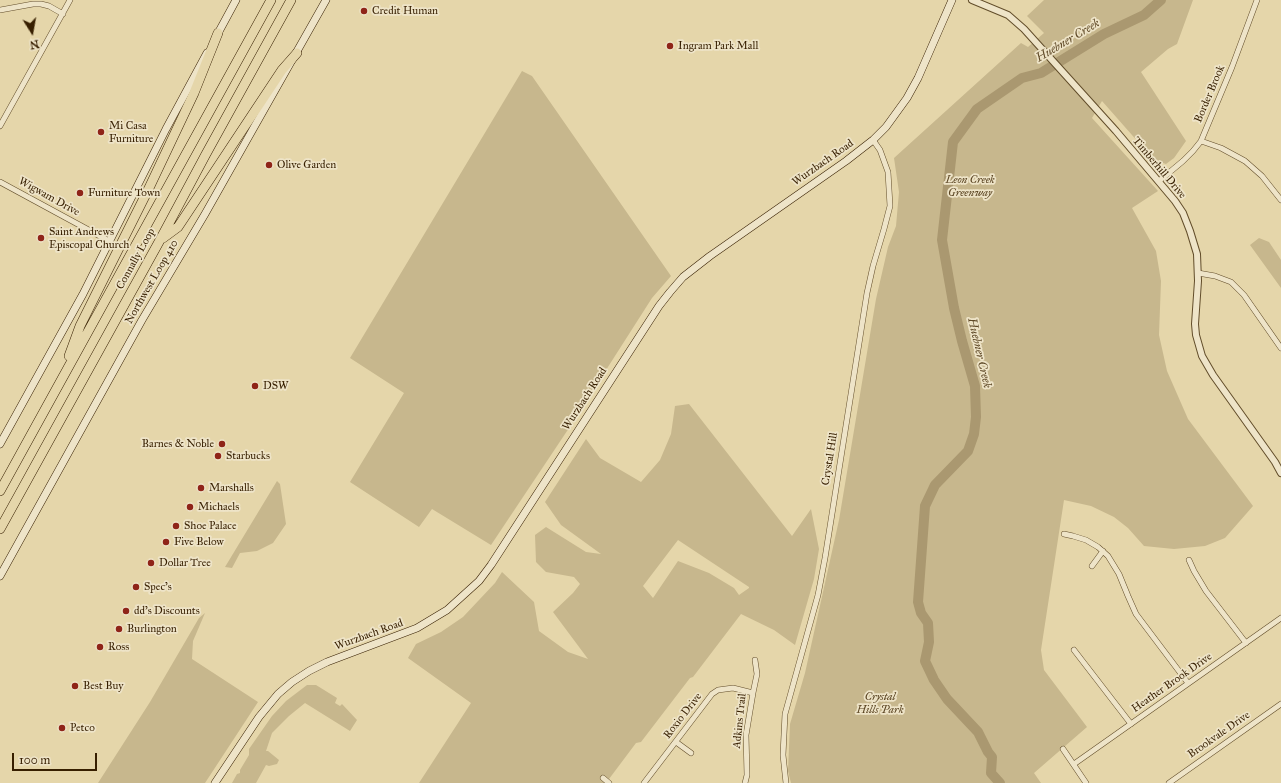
<!DOCTYPE html>
<style>
body{margin:0}
#map{position:relative;width:1281px;height:783px;overflow:hidden;background:#e5d6aa;font-family:"IM FELL Great Primer",serif}
canvas{display:block}
.north{position:absolute;left:12px;top:12px;width:40px;height:40px;-webkit-text-stroke:3px #eee4c8;paint-order:stroke;rotate:169deg;font-size:11px;font-weight:700;line-height:16px;text-align:center;color:#371f00}
.north::after{content:'';display:block;margin:auto;width:14px;height:18px;background:#371f00;clip-path:polygon(50% 0,100% 100%,50% 72%,0 100%)}
.scale{position:absolute;left:12px;top:753px;width:85px;height:18px;box-sizing:border-box;border:2px solid #371f00;border-top:0;padding-left:5px;font-size:12px;line-height:14px;white-space:nowrap;color:#371f00;-webkit-text-stroke:3px #eee4c8;paint-order:stroke}
</style>
<div id="map">
<canvas width="1281" height="783"></canvas>
<div class="north">N</div>
<div class="scale">100 m</div>
</div>
<script>
const g = document.querySelector('canvas').getContext('2d');
g.lineJoin = 'round';
function paint(path, color) {
  g.fillStyle = color;
  g.fill(path, 'evenodd');
}
function toPath(rows) {
  const path = new Path2D();
  for (const r of rows) {
    path.moveTo(r[0], r[1]);
    for (let i = 2; i < r.length; i += 2) path.lineTo(r[i], r[i + 1]);
  }
  return path;
}
function strokePath(path, color, width, dash) {
  g.strokeStyle = color;
  g.lineWidth = width;
  g.lineCap = dash ? 'butt' : 'round';
  g.setLineDash(dash || []);
  g.stroke(path);
}
function label(font, color, halo, rows, align = 'center') {
  g.font = font + ' "IM FELL Great Primer",serif';
  g.lineWidth = 3.5;
  g.setLineDash([]);
  g.textBaseline = 'middle';
  g.strokeStyle = halo;
  g.fillStyle = color;
  for (const [text, x, y, turn = 0] of rows) {
    g.save();
    g.translate(x, y);
    g.rotate((+turn || 0) * Math.PI / 180);
    g.textAlign = isNaN(turn) ? turn : align;
    if (halo) g.strokeText(text, 0, 0);
    g.fillText(text, 0, 0);
    g.restore();
  }
}
const green = toPath([
 [1044,0,1193,0,1177,44,1168,49,1141,72,1186,141,1174,158,1166,164,1154,160,1102,101,1092,118,1158,191,1132,208,1156,251,1161,281,1159,335,1167,371,1188,419,1253,506,1225,538,1205,546,1174,549,1144,546,1128,528,1114,517,1091,506,1064,500,1041,650,1044,670,1087,727,1034,773,1041,783,791,783,788,771,790,724,805,673,839,520,876,299,888,247,896,226,899,192,894,158,1021,43,1028,47,1044,33,1027,16],
 [522,71,532,76,671,276,652,298,569,428,491,545,432,509,419,527,350,482,404,393,350,358],
 [1259,238,1269,242,1281,260,1281,288,1250,245],
 [689,404,792,536,811,509,819,549,814,579,795,645,774,630,741,614,693,677,690,678,641,742,636,743,606,783,419,783,471,703,408,658,416,644,441,632,463,617,495,583,502,572,534,602,539,631,568,652,588,659,553,612,573,593,580,584,574,577,546,572,536,562,535,535,546,527,586,552,601,554,561,525,545,502,586,439,600,458,641,482,660,460,671,434,675,406],
 [678,540,749,587,749,588,739,595,734,588,709,573,678,561,653,598,643,586],
 [277,481,280,484,286,524,273,543,257,551,240,553,232,568,225,567],
 [205,613,193,641,192,659,258,702,205,783,98,783,150,702,199,618],
 [307,685,316,685,337,698,335,703,340,706,342,704,357,720,350,731,305,703,289,716,272,733,266,751,268,751,279,760,277,764,269,766,266,765,256,783,232,783,237,774,240,773,240,770,249,755,249,749,272,716,286,701]
]);
const river = toPath([
 [1000,783,991,773,992,757,988,752,978,732,947,699,934,680,925,661,929,642,928,623,921,613,918,602,925,506,935,485,968,451,974,434,976,417,975,386,962,341,954,308,942,240,953,142,977,109,1022,78,1041,73,1104,34,1144,15,1161,0]
]);
const minor = toPath([
 [0,10,33,4,41,4,49,6,63,14],
 [0,126,70,0],
 [1201,141,1221,148,1245,161,1262,176,1281,200],
 [1159,181,1183,161,1193,151,1201,141,1232,67,1257,0],
 [0,182,109,241],
 [1198,273,1215,276,1231,282,1244,295,1281,348],
 [1064,534,1073,536,1086,540,1098,547,1108,556,1119,574,1128,596,1136,614,1188,683],
 [1189,560,1194,571,1206,591,1246,643],
 [1092,566,1103,551],
 [1074,650,1131,724],
 [676,742,691,753],
 [1063,749,1086,783],
 [1074,764,1281,618],
 [603,778,609,783],
 [644,783,712,694,718,690,733,688,753,693],
 [745,783,747,775,746,735,753,693,757,674,755,660],
 [786,783,783,755,785,714,818,595,825,558,867,293,873,266,884,229,890,206,888,172,880,150,873,140],
 [1169,783,1281,704]
]);
const tertiary = toPath([
 [972,0,1008,15,1024,29,1116,131,1175,201,1183,213,1190,231,1197,254,1198,281,1195,324,1196,335,1202,356,1213,375,1275,462,1281,473]
]);
const secondary = toPath([
 [216,37,236,0],
 [0,444,83,294,166,129,207,53],
 [0,576,142,320,205,214,326,0],
 [215,783,259,717,278,694,292,682,309,671,327,662,417,628,447,610,479,581,491,565,659,306,670,292,683,277,710,256,846,161,873,140,886,127,907,98,918,78,952,0]
]);
const motorway = toPath([
 [163,238,178,227,282,70,297,53],
 [69,356,80,326,150,186,194,93,218,33],
 [0,491,271,0],
 [0,529,160,240,206,154,291,0]
]);
const markers = [
 [364,11,4,"#8f2418"],
 [670,46,4,"#8f2418"],
 [101,132,4,"#8f2418"],
 [269,165,4,"#8f2418"],
 [80,193,4,"#8f2418"],
 [41,238,4,"#8f2418"],
 [255,386,4,"#8f2418"],
 [222,444,4,"#8f2418"],
 [218,456,4,"#8f2418"],
 [201,488,4,"#8f2418"],
 [190,507,4,"#8f2418"],
 [176,526,4,"#8f2418"],
 [166,542,4,"#8f2418"],
 [151,563,4,"#8f2418"],
 [136,587,4,"#8f2418"],
 [126,611,4,"#8f2418"],
 [119,629,4,"#8f2418"],
 [100,647,4,"#8f2418"],
 [75,686,4,"#8f2418"],
 [62,728,4,"#8f2418"]
];
const poiNames = [
 ["Credit Human",372,11],
 ["Ingram Park Mall",678,46],
 ["Mi Casa",109,126],
 ["Furniture",109,139],
 ["Olive Garden",277,165],
 ["Furniture Town",88,193],
 ["Saint Andrews",49,232],
 ["Episcopal Church",49,245],
 ["DSW",263,386],
 ["Barnes & Noble",214,444,"right"],
 ["Starbucks",226,456],
 ["Marshalls",209,488],
 ["Michaels",198,507],
 ["Shoe Palace",184,526],
 ["Five Below",174,542],
 ["Dollar Tree",159,563],
 ["Spec's",144,587],
 ["dd's Discounts",134,611],
 ["Burlington",127,629],
 ["Ross",108,647],
 ["Best Buy",83,686],
 ["Petco",70,728]
];
const streetNames = [
 ["Border Brook",1210,94,-67],
 ["Wurzbach Road",823,163,-35],
 ["Timberhill Drive",1159,168,50],
 ["Wigwam Drive",49,197,29],
 ["Connally Loop",136,259,-61],
 ["Northwest Loop 410",152,282,-60],
 ["Wurzbach Road",585,399,-57],
 ["Crystal Hill",830,459,-81],
 ["Wurzbach Road",369,635,-20],
 ["Heather Brook Drive",1172,683,-35],
 ["Roxio Drive",683,716,-52],
 ["Adkins Trail",740,721,-84],
 ["Brookvale Drive",1219,735,-35]
];
const parkNames = [
 ["Leon Creek",970,180],
 ["Greenway",970,193],
 ["Crystal",880,697],
 ["Hills Park",880,710]
];
const waterNames = [
 ["Huebner Creek",1068,41,-31],
 ["Huebner Creek",979,353,77]
];
paint(green, '#c7b78d');
strokePath(river, '#aa9870', 10);
strokePath(minor, '#624d2a', 6);
strokePath(tertiary, '#624d2a', 8);
strokePath(secondary, '#371f00', 8);
strokePath(motorway, '#371f00', 10);
strokePath(minor, '#eee4c8', 5);
strokePath(tertiary, '#eee4c8', 6);
strokePath(secondary, '#eee4c8', 7);
strokePath(motorway, '#e5d6aa', 9);
for (const [x, y, r, color] of markers) {
  const dot = new Path2D();
  dot.arc(x, y, r, 0, 2 * Math.PI);
  g.fillStyle = color;
  g.fill(dot);
  strokePath(dot, '#eee4c8', 1.5);
}
label('11px', '#371f00', '#eee4c8', poiNames, 'left');
label('11px', '#371f00', '#eee4c8', streetNames);
label('italic 11px', '#5b4523', '#eee4c8', parkNames);
label('italic 12px', '#5f4927', '#eee4c8', waterNames);
</script>
